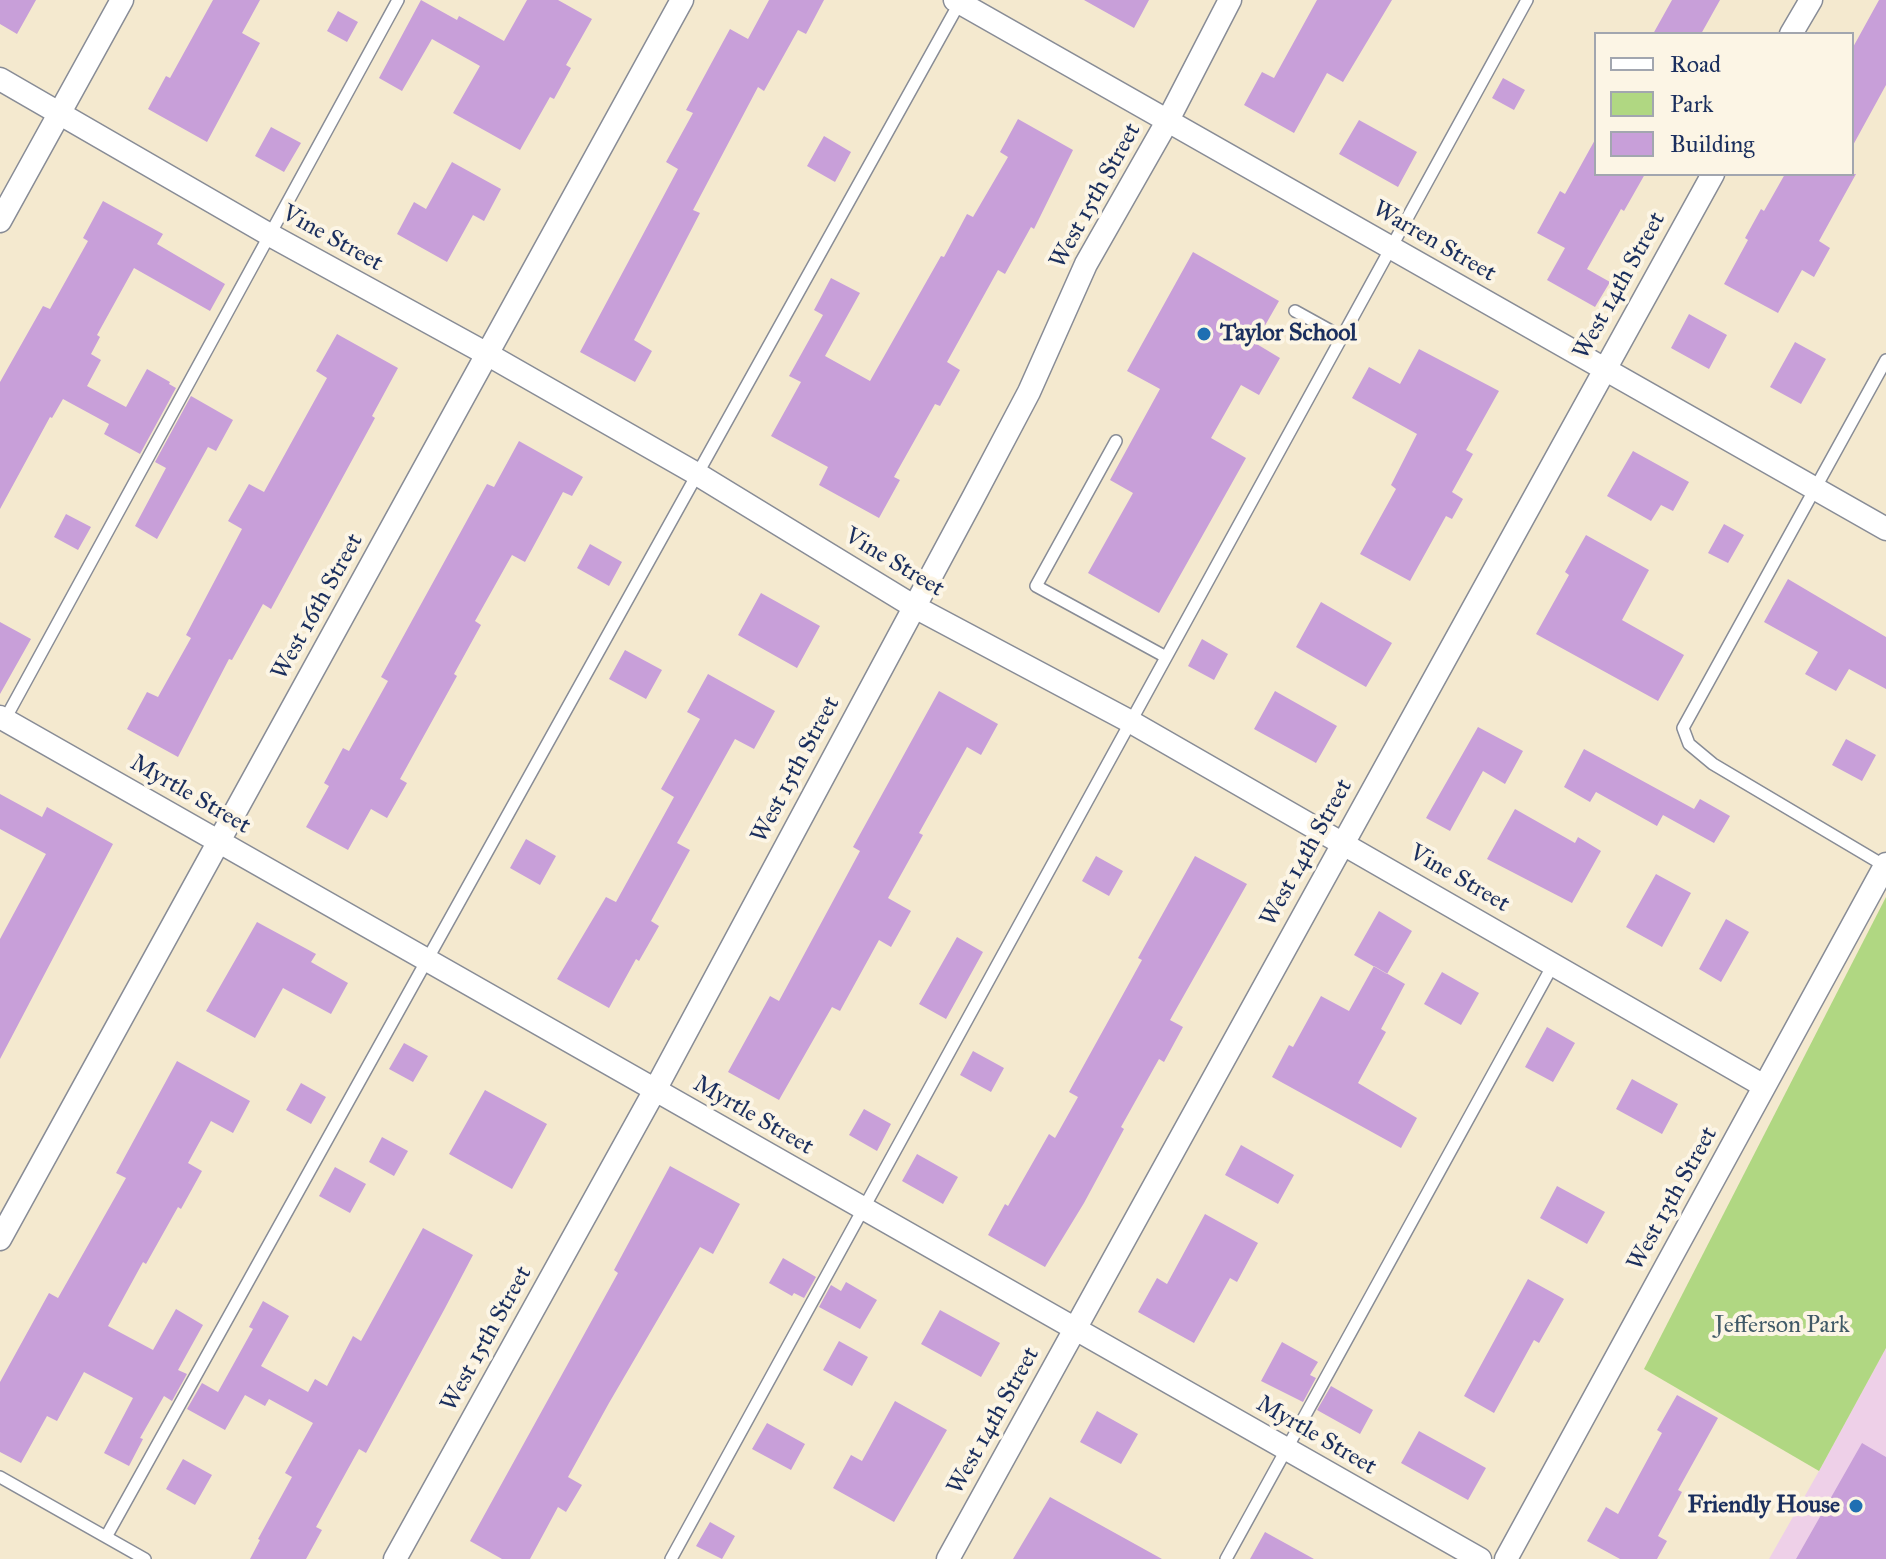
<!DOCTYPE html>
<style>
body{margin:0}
#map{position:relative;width:1886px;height:1559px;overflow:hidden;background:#f4e9cf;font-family:"IM FELL Great Primer",serif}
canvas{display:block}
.legend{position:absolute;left:1594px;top:32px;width:260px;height:144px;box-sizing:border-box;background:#fcf5e5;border:2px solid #a2a6af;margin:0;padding:10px 14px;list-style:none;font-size:24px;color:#1b2f5e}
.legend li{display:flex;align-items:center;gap:16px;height:40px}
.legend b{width:40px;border:2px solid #a2a6af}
</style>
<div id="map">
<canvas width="1886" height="1559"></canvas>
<ul class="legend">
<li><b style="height:10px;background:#fff"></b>Road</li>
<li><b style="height:22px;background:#b0d782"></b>Park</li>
<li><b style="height:22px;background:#c89fd9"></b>Building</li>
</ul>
</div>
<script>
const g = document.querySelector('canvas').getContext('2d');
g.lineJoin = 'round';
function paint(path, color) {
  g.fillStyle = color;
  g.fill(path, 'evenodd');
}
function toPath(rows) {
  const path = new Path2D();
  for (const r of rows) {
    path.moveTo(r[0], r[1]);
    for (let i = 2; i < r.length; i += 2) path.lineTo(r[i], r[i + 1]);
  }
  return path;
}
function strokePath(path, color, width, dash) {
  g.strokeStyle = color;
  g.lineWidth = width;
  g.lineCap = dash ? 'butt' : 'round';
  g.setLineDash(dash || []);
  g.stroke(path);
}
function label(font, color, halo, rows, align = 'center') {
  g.font = font + ' "IM FELL Great Primer",serif';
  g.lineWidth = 8;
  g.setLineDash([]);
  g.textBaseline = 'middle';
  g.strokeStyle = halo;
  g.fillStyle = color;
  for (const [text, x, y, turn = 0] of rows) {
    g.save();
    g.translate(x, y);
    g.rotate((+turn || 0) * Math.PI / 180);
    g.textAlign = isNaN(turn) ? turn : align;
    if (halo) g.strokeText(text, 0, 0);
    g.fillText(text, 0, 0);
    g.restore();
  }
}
const built = toPath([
 [1886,1348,1886,1559,1769,1559,1819,1471]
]);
const green = toPath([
 [1886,897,1886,1348,1819,1471,1644,1369]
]);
const building = toPath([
 [0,0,36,0,17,34,0,24],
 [213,0,260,0,242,33,260,43,207,142,148,109,166,76,170,78],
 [421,0,457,20,459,16,504,41,527,0,558,0,592,19,566,65,571,68,554,99,550,97,520,150,453,113,480,66,432,39,402,91,379,78],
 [769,0,824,0,806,34,798,30,764,91,758,87,693,210,700,213,634,340,652,351,635,382,580,352,678,169,666,162,693,113,686,110,712,62,730,29,748,39],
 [1084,0,1149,0,1134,28],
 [1317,0,1392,0,1343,82,1327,73,1294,133,1244,105,1262,72,1274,78],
 [1672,0,1720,0,1701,34,1653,34],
 [1879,0,1886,0,1886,85,1852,147,1852,49],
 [338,11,358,22,347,42,327,31],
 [1503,78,1525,90,1514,110,1492,98],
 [1018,119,1073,150,1034,229,1031,227,1005,274,998,270,947,362,960,370,940,406,935,404,894,477,900,480,879,518,819,485,828,467,771,436,801,382,789,376,823,315,814,310,831,278,860,293,825,356,870,381,941,256,944,257,967,214,973,217,1008,157,1000,152],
 [1359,120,1417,152,1398,187,1339,154],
 [271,127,301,143,284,172,255,156],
 [824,136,851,152,835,182,807,166],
 [1596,138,1596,174,1645,174,1624,211,1621,209,1587,269,1610,282,1595,307,1547,280,1565,248,1537,233,1560,191,1565,194],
 [452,162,501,189,484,221,473,215,447,262,397,234,414,202,426,209],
 [1785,174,1856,174,1819,241,1830,248,1814,277,1802,270,1778,313,1724,284,1748,240,1745,238,1761,209,1764,211],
 [103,201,163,234,157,244,225,284,210,311,134,268,97,335,100,337,91,354,101,360,87,386,126,407,147,369,170,382,169,384,176,388,140,454,104,434,109,424,63,399,52,418,50,417,0,509,0,382,43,306,50,309,88,241,83,238],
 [1193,252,1279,301,1255,343,1280,358,1259,395,1241,385,1211,438,1246,458,1159,613,1088,573,1133,493,1110,480,1160,389,1127,371],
 [1689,314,1727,335,1709,369,1671,348],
 [337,334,398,368,372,416,375,418,271,609,263,604,232,660,229,659,178,757,127,729,147,692,158,697,191,638,186,635,242,529,228,521,249,484,264,492,327,378,316,371],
 [1795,342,1826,359,1801,404,1770,387],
 [1419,349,1499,391,1466,450,1473,454,1452,492,1463,499,1452,519,1446,516,1410,581,1360,554,1396,489,1391,485,1417,434,1352,398,1369,367,1400,384],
 [191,396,233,420,216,451,208,447,157,539,135,526,166,468,155,462],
 [519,441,583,477,572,496,563,492,525,562,512,555,475,621,481,625,454,674,457,676,400,779,407,783,387,818,371,809,348,850,306,827,329,786,324,783,343,748,349,751,388,681,381,677,487,484,494,487],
 [1633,451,1689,482,1673,511,1661,505,1651,521,1607,496],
 [66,514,91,527,78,550,54,537],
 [1724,524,1744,535,1728,563,1708,553],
 [1586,535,1649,570,1622,620,1684,655,1658,701,1536,634,1569,575,1565,572],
 [590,544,622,562,609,586,577,568],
 [1788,579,1886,637,1886,689,1849,669,1836,691,1805,674,1818,652,1764,622],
 [761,593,820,626,797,668,738,635],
 [1321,602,1392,643,1366,687,1296,647],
 [0,622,31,639,0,694],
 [1202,639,1228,654,1214,680,1188,666],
 [625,650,662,670,646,699,609,679],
 [708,674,775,711,754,749,735,739,677,843,690,850,651,921,659,926,639,961,636,959,609,1008,557,979,606,897,616,902,674,797,661,789,700,719,687,712],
 [939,691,998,724,981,755,967,747,919,833,923,835,888,898,911,911,891,947,879,940,840,1011,832,1007,779,1100,728,1072,770,996,779,1001,860,851,853,847],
 [1275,691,1337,726,1316,763,1254,729],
 [1478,727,1523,751,1505,784,1483,771,1450,831,1426,818],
 [1846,739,1876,755,1862,781,1832,765],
 [1584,749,1694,809,1700,799,1730,816,1714,843,1663,815,1657,826,1596,792,1590,802,1564,787],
 [0,794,42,817,47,807,113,844,0,1059,0,939,46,854,0,829],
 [1515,809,1575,843,1578,837,1601,851,1572,903,1487,859],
 [526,839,556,856,540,885,510,868],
 [1096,856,1123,871,1109,896,1082,881],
 [1195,856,1247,884,1170,1020,1183,1027,1164,1062,1159,1059,1121,1127,1124,1129,1084,1203,1045,1267,988,1235,1005,1204,1008,1206,1049,1134,1055,1138,1078,1097,1069,1092,1142,960,1138,958],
 [1656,874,1691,893,1662,947,1626,927],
 [1379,911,1412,931,1387,974,1354,955],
 [1726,919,1749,932,1721,982,1699,969],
 [257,922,316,954,311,962,348,983,331,1014,283,988,255,1038,206,1011],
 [957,937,983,952,946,1019,919,1004],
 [1374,966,1405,984,1381,1029,1386,1032,1358,1083,1417,1118,1401,1148,1272,1077,1289,1045,1293,1047,1321,996,1349,1011],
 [1442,972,1479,993,1461,1025,1424,1004],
 [1547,1027,1575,1043,1553,1082,1525,1067],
 [404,1043,428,1056,413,1082,389,1069],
 [973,1051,1004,1068,991,1092,960,1075],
 [177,1061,250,1101,233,1133,211,1121,188,1163,202,1171,181,1209,178,1207,146,1264,143,1262,108,1326,153,1350,176,1309,203,1325,178,1370,187,1374,172,1401,164,1396,140,1438,143,1439,129,1466,104,1453,133,1398,84,1372,57,1421,47,1416,21,1463,0,1452,0,1382,49,1293,58,1298,126,1178,116,1173],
 [1632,1079,1678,1104,1662,1134,1616,1109],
 [301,1083,326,1097,311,1124,286,1110],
 [485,1090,547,1124,512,1189,449,1154],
 [864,1109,891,1124,877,1151,849,1135],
 [382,1137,408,1151,394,1176,369,1162],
 [1241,1145,1294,1175,1278,1204,1225,1175],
 [917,1154,958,1177,943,1204,902,1181],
 [670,1166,740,1204,713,1254,700,1247,609,1403,568,1477,582,1485,566,1512,558,1507,530,1559,502,1559,470,1541,618,1273,614,1270],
 [335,1167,366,1184,350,1213,319,1196],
 [1557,1186,1605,1212,1587,1244,1540,1218],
 [1205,1214,1258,1243,1237,1282,1230,1278,1194,1343,1138,1312,1157,1278,1167,1284],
 [423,1228,473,1255,444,1310,366,1453,359,1449,316,1527,322,1530,306,1559,250,1559,260,1540,258,1539,292,1477,285,1473,313,1423,269,1399,265,1406,245,1395,225,1430,187,1409,202,1383,218,1392,253,1329,249,1327,263,1301,289,1316,261,1366,308,1392,315,1379,327,1386,353,1336,361,1341],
 [783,1258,816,1277,804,1298,794,1293,792,1296,769,1283],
 [1528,1279,1564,1299,1539,1343,1534,1340,1494,1413,1464,1396],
 [846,1282,877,1300,860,1329,819,1307,831,1285,841,1291],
 [940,1310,1000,1343,981,1377,921,1344],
 [839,1341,868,1357,852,1386,823,1370],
 [1282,1342,1318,1362,1310,1375,1316,1378,1303,1402,1261,1381],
 [1331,1386,1373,1410,1360,1434,1317,1410],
 [1677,1395,1718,1418,1678,1490,1682,1492,1658,1536,1667,1541,1657,1559,1620,1559,1587,1541,1606,1507,1618,1514,1662,1433,1657,1430],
 [895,1401,947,1430,894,1522,833,1488,851,1455,862,1461],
 [1097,1411,1138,1434,1121,1464,1080,1442],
 [767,1423,805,1444,791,1470,752,1449],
 [1419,1431,1486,1468,1468,1500,1401,1463],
 [1862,1443,1886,1457,1886,1559,1796,1559],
 [183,1459,212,1475,195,1505,166,1489],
 [1050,1497,1162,1559,1013,1559],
 [710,1522,735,1536,722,1559,696,1546],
 [1265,1532,1314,1559,1250,1559]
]);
const lane = toPath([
 [1295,311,1342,337],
 [1116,441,1036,586,1166,657],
 [3,723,398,0],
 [1885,866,1713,764,1689,744,1683,728,1886,360],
 [0,1477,145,1559],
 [106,1537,961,0],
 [671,1559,1527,0],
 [1226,1559,1554,963]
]);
const street = toPath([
 [955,0,1886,529],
 [1791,34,1811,0],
 [0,79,270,235,487,354,697,474,913,606,1131,722,1764,1086],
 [0,221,122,0],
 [0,717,1480,1559],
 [0,1239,682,0],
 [395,1559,655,1090,973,498,1029,392,1086,264,1168,120,1230,0],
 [948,1559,1713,174],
 [1506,1559,1886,864]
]);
const markers = [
 [1204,334,8,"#1f6fb2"],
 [1856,1506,8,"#1f6fb2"]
];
const streetNames = [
 ["West 15th Street",1096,196,-61],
 ["Vine Street",332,239,29],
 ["Warren Street",1434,242,30],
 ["West 14th Street",1620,286,-61],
 ["Vine Street",894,563,31],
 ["West 16th Street",318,607,-61],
 ["West 15th Street",796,770,-62],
 ["Myrtle Street",190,795,30],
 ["West 14th Street",1307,853,-61],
 ["Vine Street",1459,879,30],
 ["Myrtle Street",753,1116,30],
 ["West 13th Street",1673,1199,-61],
 ["West 15th Street",487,1339,-61],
 ["West 14th Street",994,1421,-61],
 ["Myrtle Street",1316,1436,30]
];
const poiNames = [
 ["Taylor School",1220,334],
 ["Friendly House",1840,1506,"right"]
];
const parkNames = [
 ["Jefferson Park",1782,1326]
];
paint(built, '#eed0e8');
paint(green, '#b0d782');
paint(building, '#c89fd9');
strokePath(lane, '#888c96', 14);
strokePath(street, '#888c96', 25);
strokePath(lane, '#fff', 11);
strokePath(street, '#fff', 22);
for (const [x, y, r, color] of markers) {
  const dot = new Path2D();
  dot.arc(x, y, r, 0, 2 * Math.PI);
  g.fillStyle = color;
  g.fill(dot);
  strokePath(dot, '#fcf5e5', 3);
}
label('24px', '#1b2f5e', '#fcf5e5', streetNames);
label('bold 24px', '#1b2f5e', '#fcf5e5', poiNames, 'left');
label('24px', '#405967', '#fcf5e5', parkNames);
</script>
